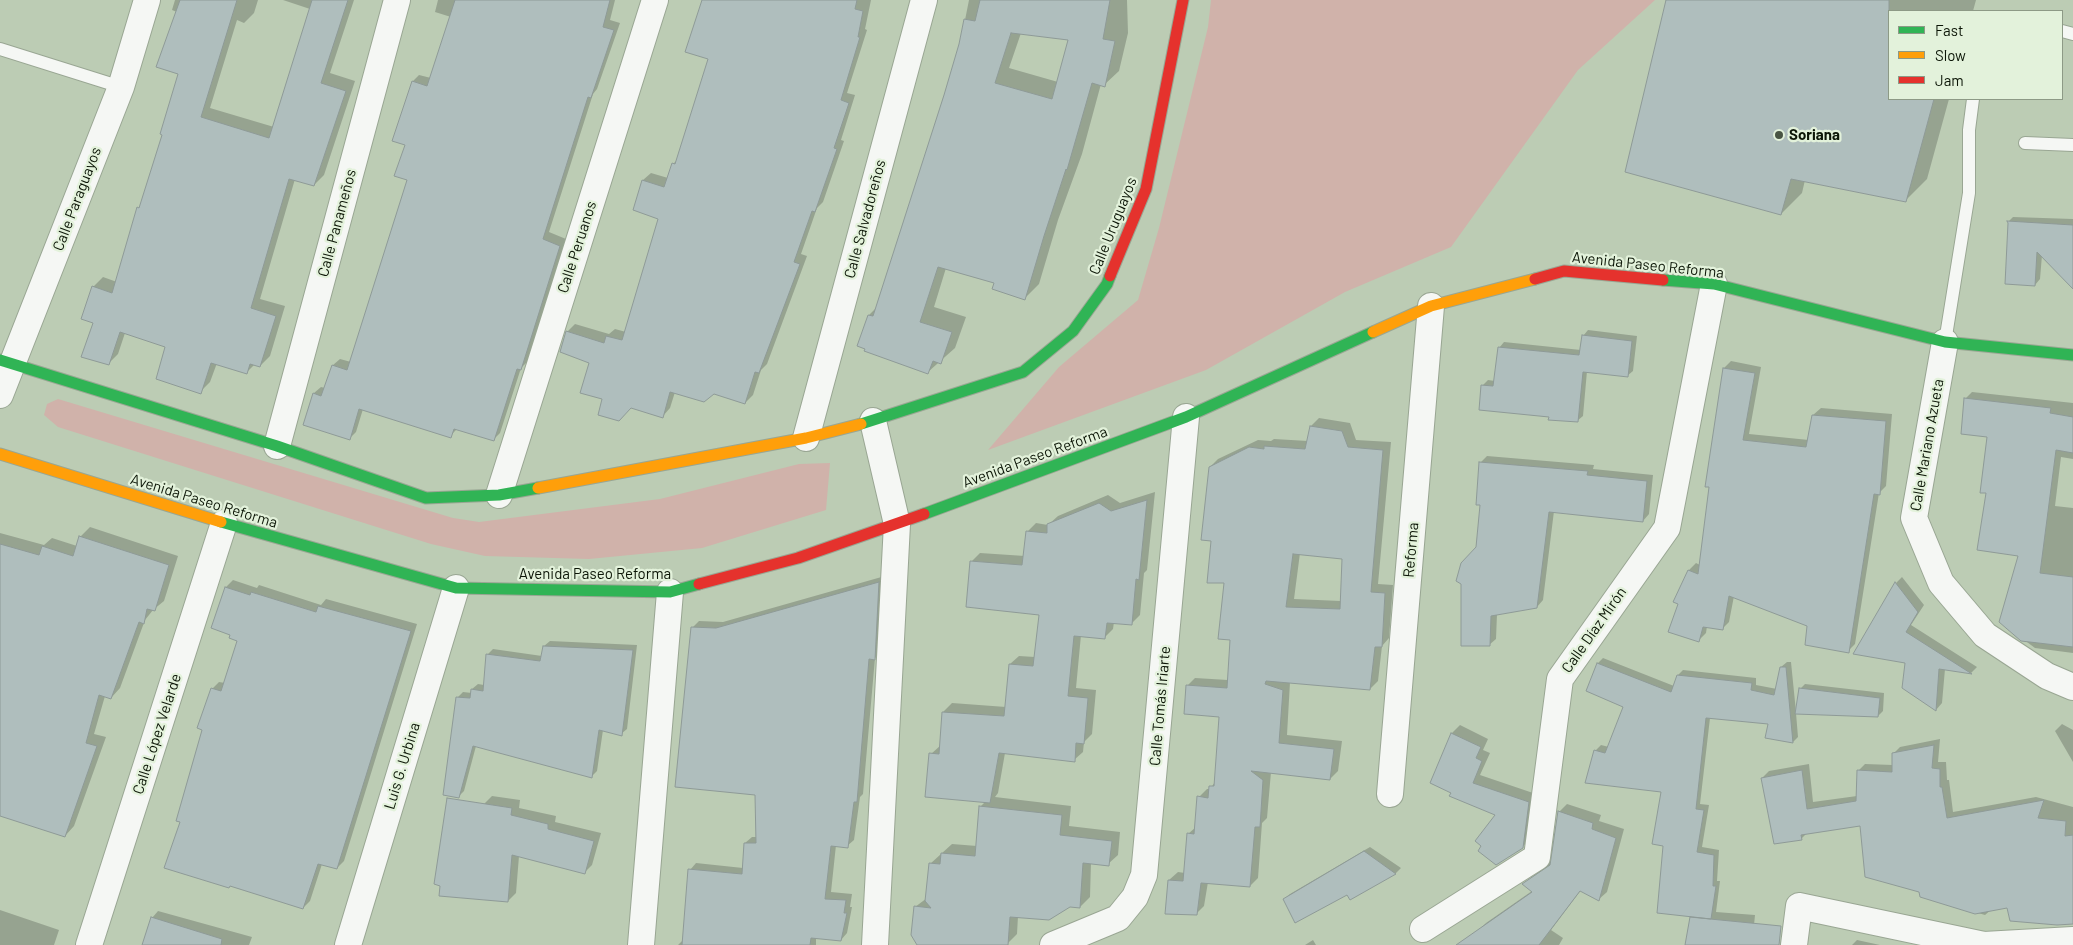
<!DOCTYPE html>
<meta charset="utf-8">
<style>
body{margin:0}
#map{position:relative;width:2073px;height:945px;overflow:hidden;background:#bcccb4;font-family:Barlow,sans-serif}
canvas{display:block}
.legend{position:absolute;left:1888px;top:10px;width:175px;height:90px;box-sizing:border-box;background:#e3f2db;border:1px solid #8d9a86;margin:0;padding:6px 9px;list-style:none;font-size:15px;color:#0b1506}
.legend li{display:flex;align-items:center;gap:10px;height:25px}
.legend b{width:25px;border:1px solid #8d9a86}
</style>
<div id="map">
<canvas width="2073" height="945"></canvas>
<ul class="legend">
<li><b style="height:6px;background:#30b455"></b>Fast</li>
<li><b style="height:6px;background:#ff9f0a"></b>Slow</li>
<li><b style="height:6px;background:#e5322d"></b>Jam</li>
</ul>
</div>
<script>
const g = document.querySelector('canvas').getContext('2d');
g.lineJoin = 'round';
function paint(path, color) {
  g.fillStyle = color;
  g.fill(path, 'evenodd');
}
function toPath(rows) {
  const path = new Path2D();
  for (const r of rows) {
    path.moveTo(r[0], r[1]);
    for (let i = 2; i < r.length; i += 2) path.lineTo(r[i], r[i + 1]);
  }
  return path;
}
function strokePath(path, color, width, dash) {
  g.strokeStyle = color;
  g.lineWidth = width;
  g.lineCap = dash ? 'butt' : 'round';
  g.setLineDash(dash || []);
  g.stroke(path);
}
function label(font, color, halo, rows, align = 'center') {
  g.font = font + ' Barlow,sans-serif';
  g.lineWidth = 4.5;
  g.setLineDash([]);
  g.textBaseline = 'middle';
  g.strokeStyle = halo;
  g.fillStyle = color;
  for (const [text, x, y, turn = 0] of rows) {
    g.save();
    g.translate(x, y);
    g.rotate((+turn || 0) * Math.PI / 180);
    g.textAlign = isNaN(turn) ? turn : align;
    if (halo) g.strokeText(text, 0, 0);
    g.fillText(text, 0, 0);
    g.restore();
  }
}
const green = toPath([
 [1211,0,1655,0,1578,70,1451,247,1345,292,1206,370,988,450,1059,367,1138,300,1159,228,1208,27],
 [58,399,453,518,479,522,660,499,799,464,830,463,826,510,702,548,589,559,485,556,431,544,58,427,44,415,47,404]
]);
const shadow = toPath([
 [175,0,258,0,254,13,244,23,237,20,210,108,274,127,310,9,283,0,354,0,330,73,355,81,324,175,314,185,295,179,260,299,285,306,270,356,260,366,255,364,246,373,217,363,210,382,200,392,167,346,125,333,118,354,108,364,94,322,93,287,103,277,117,282,138,208,142,205,152,171,180,73,177,12,172,10],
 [438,0,615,0,610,20,620,23,597,89,593,94,549,232,566,239,527,362,521,368,500,433,494,439,457,429,450,436,363,409,356,432,349,439,304,424,314,393,321,387,325,388,333,365,340,359,351,362,408,180,407,144,413,81,419,75,431,78,451,17,435,12],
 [728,0,871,0,865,29,867,30,847,93,855,95,841,140,844,141,823,202,817,208,801,254,807,256,767,364,761,370,753,395,745,403,714,393,675,392,670,408,663,416,604,399,591,362,567,332,575,324,609,334,615,329,626,332,660,218,634,210,643,180,651,173,668,178,673,164,679,158],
 [969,0,1127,0,1128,33,1119,71,1104,85,1101,84,1082,154,1058,220,1039,284,1025,298,995,282,946,268,934,307,966,317,955,348,928,372,869,315,878,306,960,45],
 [1021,33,1070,39,1058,82,1009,68],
 [1668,0,1976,0,1973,11,1889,11,1889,99,1949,99,1927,179,1906,200,1805,180,1802,193,1781,214],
 [2013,217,2073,219,2073,286,2042,255,2040,279,2035,285,2009,221],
 [1588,330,1637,336,1633,371,1627,376,1587,371,1583,416,1577,421,1550,416,1482,386,1488,380,1495,381,1499,348,1504,342,1581,350,1583,336],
 [1731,361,1761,367,1749,434,1809,440,1813,415,1821,408,1892,414,1886,486,1879,493,1855,644,1848,651,1808,625,1734,596,1729,622,1722,629,1707,626,1706,633,1699,640,1680,603,1689,570,1696,563,1700,565,1724,368],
 [1972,392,2073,403,2073,459,2061,457,2055,506,2073,508,2073,653,2035,648,2000,622,2020,555,1987,492,1989,436,1965,399],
 [1319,418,1350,423,1356,440,1391,442,1378,584,1393,585,1389,638,1382,646,1378,681,1370,689,1290,682,1287,735,1342,741,1338,771,1330,779,1271,772,1267,818,1262,823,1258,878,1250,886,1208,882,1204,906,1196,914,1169,880,1178,872,1185,873,1188,834,1196,827,1199,797,1207,789,1210,789,1215,782,1220,715,1187,686,1195,678,1228,680,1231,639,1225,582,1212,540,1210,467,1218,459,1258,440,1271,441,1274,439,1308,441,1311,426],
 [1300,553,1344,558,1341,601,1294,599],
 [1487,456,1594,465,1593,469,1653,475,1649,514,1643,521,1554,511,1543,600,1537,607,1497,614,1496,639,1489,645,1478,547,1482,504,1480,463],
 [1155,492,1147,570,1144,573,1140,615,1131,624,1114,622,1113,629,1104,638,1081,635,1076,688,1096,690,1092,734,1084,742,1083,752,1074,760,1005,753,998,793,995,797,1071,806,1069,826,1120,832,1118,855,1108,864,1091,862,1090,897,1080,907,1069,906,1018,916,1017,934,1007,944,919,945,915,907,927,898,930,864,952,844,977,846,981,806,985,802,931,754,941,745,943,712,952,703,1006,707,1010,664,1019,656,1035,657,1040,614,972,561,980,553,1025,556,1027,532,1036,523,1048,525,1058,516,1108,495,1120,503],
 [90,527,178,556,164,601,153,610,145,620,120,688,111,698,105,696,94,734,106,737,74,826,65,836,0,815,0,533,44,545,52,538,77,546,81,536],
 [885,576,881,652,875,658,863,794,860,797,854,840,847,846,836,845,831,892,852,894,850,907,852,907,847,933,841,940,816,938,816,945,678,945,684,939,690,870,696,863,743,868,745,843,752,837,757,837,757,795,692,628,699,621,723,622],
 [1902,577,1924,605,1911,625,1977,667,1971,673,1945,669,1942,703,1936,710,1907,662,1896,583],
 [233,580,257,588,259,585,321,605,326,599,417,624,344,861,337,868,322,864,310,901,303,908,181,821,212,689,219,682,225,683,239,640,232,634,213,627,226,587],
 [550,641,637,645,627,729,621,734,603,730,597,771,592,776,476,746,464,791,458,797,458,697,463,692,472,693,472,689,478,684,484,685,487,655,493,649,542,656,544,646],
 [1603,658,1674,686,1678,675,1683,670,1756,678,1756,685,1777,689,1781,667,1787,662,1791,662,1796,712,1800,689,1805,684,1884,693,1883,711,1878,716,1796,713,1798,737,1793,742,1766,737,1769,723,1710,718,1700,804,1709,805,1702,847,1719,850,1717,881,1720,881,1716,912,1755,915,1754,925,1769,945,1686,945,1693,916,1664,845,1663,791,1595,751,1601,745,1609,747,1625,706,1587,691,1598,663],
 [2062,724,2073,730,2073,762,2055,731],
 [1460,725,1488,739,1483,750,1490,753,1480,775,1536,794,1531,839,1522,847,1497,815,1451,796,1452,733],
 [1940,739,1938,762,1946,762,1947,780,1949,780,1953,812,2036,797,2073,807,2073,923,2020,836,1992,909,1985,915,1921,896,1920,891,1861,824,1808,832,1801,839,1762,778,1769,771,1809,764,1813,802,1857,796,1858,771,1865,764,1893,765,1893,754,1900,747],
 [492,796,520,800,519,808,556,816,555,822,601,833,592,865,584,873,519,856,516,893,508,901,484,804],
 [1567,804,1601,815,1599,821,1624,829,1607,892,1598,900,1581,890,1551,930,1563,938,1559,945,1498,945,1478,931,1486,923,1532,891,1523,884,1551,862,1559,812],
 [1370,847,1401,868,1396,873,1350,898,1347,893,1284,899,1290,894],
 [0,910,59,930,54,945,0,945],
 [158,911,252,937,249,945,143,945,152,918],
 [1313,940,1316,945,1305,945],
 [1857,940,1880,945,1852,945]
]);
const building = toPath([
 [180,0,237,0,201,117,269,138,312,0,348,0,321,83,346,91,314,186,289,179,251,308,276,316,260,367,250,364,247,374,211,363,201,394,156,379,165,347,120,332,109,365,81,357,93,323,81,319,92,286,112,293,137,207,139,208,162,135,160,134,178,74,156,67,180,0],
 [455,0,610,0,603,27,614,30,591,98,588,97,543,239,560,246,521,370,517,369,494,441,454,429,451,438,359,409,350,440,303,425,313,393,321,396,332,365,347,370,407,180,394,176,405,145,392,141,412,81,427,86,455,0],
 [702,0,857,0,855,9,863,11,858,37,860,37,841,100,849,103,834,148,837,149,815,212,812,211,794,262,800,264,759,373,755,372,745,404,714,394,704,402,670,392,663,418,631,408,619,421,598,415,602,399,580,393,589,363,560,352,566,331,604,343,606,336,622,340,658,219,633,210,642,180,664,187,672,163,675,164,708,59,685,52,702,0],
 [980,0,1110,0,1103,39,1115,41,1105,87,1092,83,1067,170,1066,169,1044,236,1025,300,992,289,994,283,938,267,920,322,952,332,941,364,933,361,928,374,864,351,865,349,857,346,868,315,873,316,944,95,959,44,964,19,975,21,980,0],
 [1011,33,1068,40,1052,99,995,83,1011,33],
 [1666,0,1889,0,1889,99,1934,99,1906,202,1791,179,1781,215,1625,172,1666,0],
 [2007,221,2073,225,2073,289,2037,252,2035,286,2005,284,2008,223,2007,221],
 [1582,335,1632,341,1628,377,1583,372,1578,422,1548,420,1549,417,1479,410,1481,385,1493,386,1498,347,1579,355,1582,335],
 [1723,368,1755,373,1743,440,1806,447,1812,415,1886,421,1880,495,1874,494,1849,653,1805,645,1807,626,1729,596,1723,630,1703,627,1699,642,1668,632,1678,604,1673,602,1688,570,1698,574,1709,487,1705,487,1723,368],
 [1964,398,2051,408,2050,413,2073,417,2073,453,2056,450,2040,573,2073,577,2073,647,2021,641,1999,622,2018,556,1977,550,1986,493,1980,493,1987,437,1961,434,1964,398],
 [1310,426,1342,431,1348,447,1383,450,1371,592,1385,593,1382,647,1375,647,1370,690,1266,681,1265,684,1283,690,1279,743,1334,749,1330,780,1251,771,1263,780,1260,827,1255,827,1250,887,1201,883,1197,915,1165,914,1168,880,1183,881,1187,833,1194,834,1197,796,1208,798,1209,786,1214,786,1219,717,1184,714,1186,685,1227,688,1230,640,1218,639,1224,583,1207,583,1211,541,1201,540,1209,467,1249,447,1264,449,1264,446,1305,449,1310,426],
 [1293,554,1342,559,1340,609,1286,607,1293,554],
 [1479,462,1588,471,1587,475,1647,481,1643,522,1549,512,1537,608,1491,616,1490,646,1461,646,1461,584,1456,581,1461,563,1476,547,1480,505,1476,505,1479,462],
 [1147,500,1139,580,1136,579,1132,625,1107,623,1105,639,1074,636,1068,696,1088,698,1084,744,1076,743,1075,762,999,753,990,803,925,797,929,753,939,754,942,712,1004,716,1009,664,1033,666,1039,615,966,607,970,561,1022,565,1026,531,1047,533,1047,524,1099,503,1111,511,1147,500],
 [79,536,169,565,155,611,147,609,144,624,139,622,111,699,99,695,86,743,97,746,65,837,0,816,0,544,39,555,42,546,73,556,79,536],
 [879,582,875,660,869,659,857,802,854,802,848,848,831,846,825,899,846,900,844,913,847,913,841,941,811,938,810,945,682,945,688,869,742,874,744,843,756,843,755,795,675,787,691,627,716,628,879,582],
 [1895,582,1918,612,1906,632,1972,674,1939,669,1936,711,1902,688,1905,663,1853,654,1895,582],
 [225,587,250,595,251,592,316,612,318,606,411,631,337,869,318,864,303,909,230,886,229,888,164,868,180,822,176,821,202,730,197,728,211,688,221,691,237,641,229,638,230,635,211,628,225,587],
 [543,646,633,650,622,736,599,730,592,778,473,746,459,798,443,795,456,697,470,698,471,689,483,691,486,654,540,661,543,646],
 [1597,663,1671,692,1677,675,1752,683,1751,690,1774,695,1780,667,1786,667,1793,743,1765,738,1768,724,1706,718,1696,809,1704,810,1697,852,1714,855,1713,886,1716,886,1711,919,1657,913,1663,846,1652,844,1661,792,1585,783,1594,750,1605,753,1623,707,1586,691,1597,663],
 [1799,688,1880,698,1878,717,1795,714,1799,688],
 [1451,733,1481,747,1476,758,1482,761,1473,783,1529,802,1523,848,1496,865,1478,851,1481,846,1475,841,1495,815,1449,796,1451,793,1430,783,1451,733],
 [1934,745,1932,768,1940,769,1940,787,1942,787,1947,818,2044,800,2038,818,2066,821,2065,836,2073,835,2073,924,2057,925,2010,921,2007,908,1975,914,1920,897,1919,892,1865,877,1860,826,1801,835,1802,840,1774,844,1761,778,1802,770,1807,809,1856,801,1857,770,1892,772,1892,753,1934,745],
 [447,798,512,808,511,815,548,824,548,829,594,841,585,874,512,855,508,902,439,896,440,886,434,884,447,798],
 [979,806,1062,815,1060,835,1112,841,1109,866,1083,863,1080,908,1070,907,1049,920,1010,917,1008,945,917,945,911,935,914,906,931,908,925,901,929,863,940,864,941,853,975,856,979,806],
 [1558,811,1593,823,1592,829,1616,838,1599,901,1580,891,1539,945,1456,945,1532,892,1522,884,1550,865,1558,811],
 [1364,851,1396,874,1350,900,1347,895,1295,923,1283,899,1364,851],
 [151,917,222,939,221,945,142,945,151,917],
 [1690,917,1781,926,1779,945,1685,945,1690,917]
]);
const lane = toPath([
 [2062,31,2073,34],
 [0,49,121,87],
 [2025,143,2073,145],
 [1945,342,1969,193,1969,130,1973,99]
]);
const street = toPath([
 [1945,342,1914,518,1941,583,1985,635,2047,676,2073,687],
 [0,395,121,87,147,0],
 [873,421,897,524,875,945],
 [806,438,924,0],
 [277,446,397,0],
 [499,495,655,0],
 [1390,794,1431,306],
 [1423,929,1537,857,1560,679,1667,528,1714,284],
 [89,945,224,523],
 [348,945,456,588],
 [641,945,670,592],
 [1053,945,1118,918,1135,897,1144,875,1186,417],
 [1794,945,1799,906,1984,945,2073,940]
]);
const fast = toPath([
 [1663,280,1714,284,1945,342,2073,355],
 [0,360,277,446,426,498,499,495,538,488],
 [861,424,1023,372,1073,331,1107,284,1110,276],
 [924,514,1186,417,1373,332],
 [221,522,456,588,670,592,699,584]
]);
const slow = toPath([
 [1373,332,1431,306,1535,279],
 [0,454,221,522],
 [538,488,806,438,861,424]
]);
const jam = toPath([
 [1110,276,1146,189,1183,0],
 [1535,279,1564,271,1663,280],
 [699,584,798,558,924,514]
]);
const markers = [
 [1779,135,5,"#495543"]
];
const poiNames = [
 ["Soriana",1789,135]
];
const streetNames = [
 ["Calle Paraguayos",77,199,-69],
 ["Calle Salvadoreños",865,219,-75],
 ["Calle Panameños",337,223,-75],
 ["Calle Uruguayos",1113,226,-68],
 ["Calle Peruanos",577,247,-72],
 ["Avenida Paseo Reforma",1648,265,6],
 ["Calle Mariano Azueta",1927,445,-80],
 ["Avenida Paseo Reforma",1035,457,-20],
 ["Avenida Paseo Reforma",204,501,17],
 ["Reforma",1411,550,-85],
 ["Avenida Paseo Reforma",595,574],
 ["Calle Díaz Mirón",1594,630,-55],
 ["Calle Tomás Iriarte",1160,706,-85],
 ["Calle López Velarde",157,734,-72],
 ["Luis G. Urbina",402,766,-73]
];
paint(green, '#d0b2aa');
paint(shadow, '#0003');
paint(building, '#afbebd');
strokePath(building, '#8e9a97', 1);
strokePath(lane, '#99a693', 14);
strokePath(street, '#99a693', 28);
strokePath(fast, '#99a693', 13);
strokePath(slow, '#99a693', 13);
strokePath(jam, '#99a693', 13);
strokePath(lane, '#f5f7f4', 12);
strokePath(street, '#f5f7f4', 26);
strokePath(fast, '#30b455', 11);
strokePath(slow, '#ff9f0a', 11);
strokePath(jam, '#e5322d', 11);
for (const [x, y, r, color] of markers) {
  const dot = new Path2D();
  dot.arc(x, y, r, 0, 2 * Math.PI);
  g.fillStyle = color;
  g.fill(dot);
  strokePath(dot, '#e3f2db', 2);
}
label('bold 15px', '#0b1506', '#e3f2db', poiNames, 'left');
label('15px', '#0b1506', '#e3f2db', streetNames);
</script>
